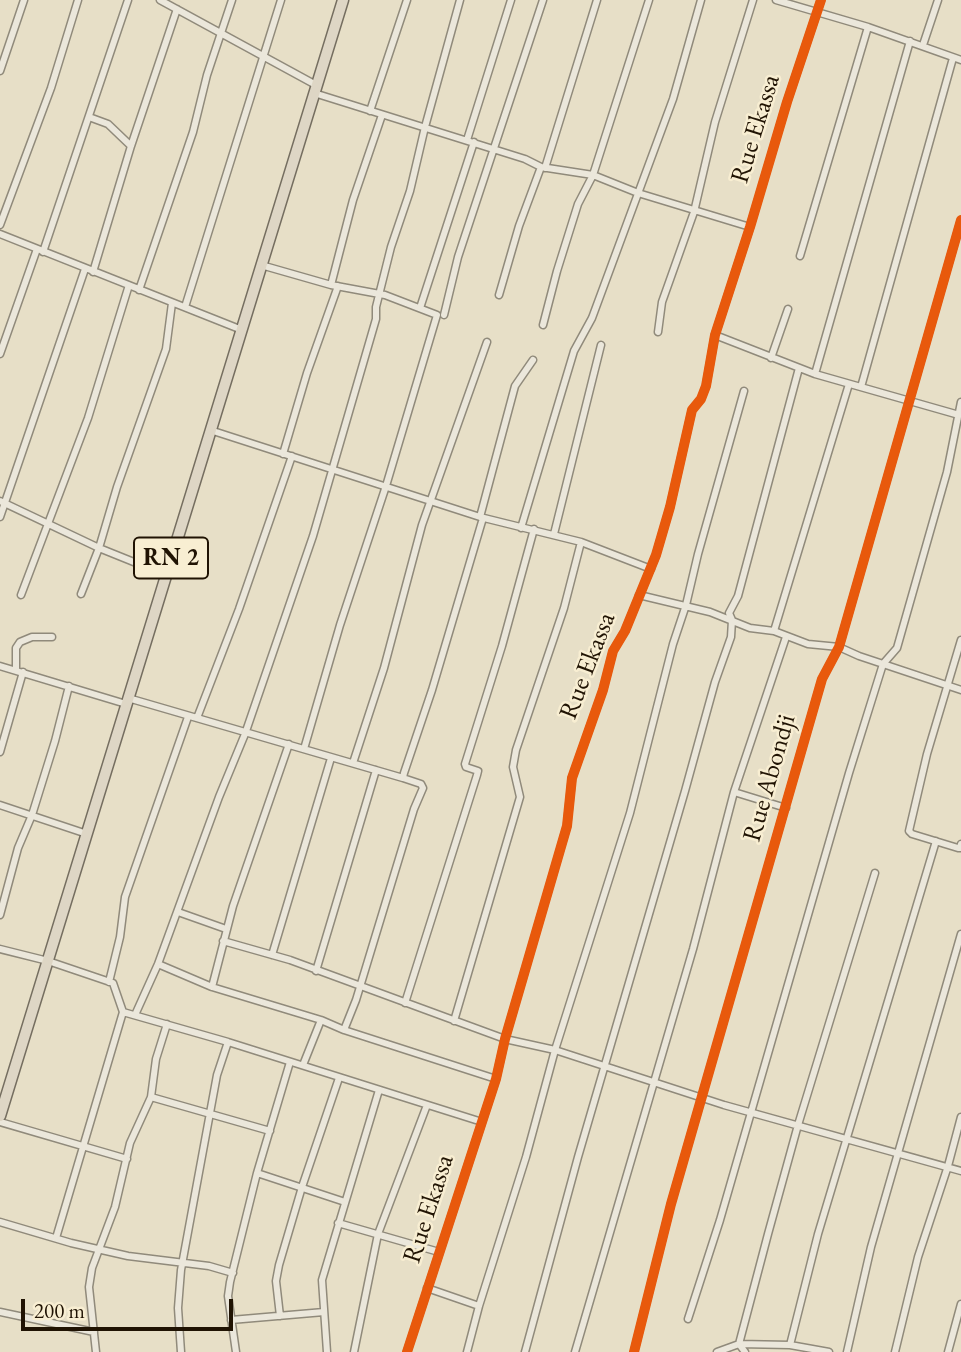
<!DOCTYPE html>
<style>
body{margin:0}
#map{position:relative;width:961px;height:1352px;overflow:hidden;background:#e7dfc7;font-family:"EB Garamond",serif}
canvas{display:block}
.scale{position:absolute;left:21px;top:1299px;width:212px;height:32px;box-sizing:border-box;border:4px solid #201303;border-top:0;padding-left:9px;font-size:21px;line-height:24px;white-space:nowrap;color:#201303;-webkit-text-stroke:5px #f8eed2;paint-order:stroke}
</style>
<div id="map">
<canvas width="961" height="1352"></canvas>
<div class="scale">200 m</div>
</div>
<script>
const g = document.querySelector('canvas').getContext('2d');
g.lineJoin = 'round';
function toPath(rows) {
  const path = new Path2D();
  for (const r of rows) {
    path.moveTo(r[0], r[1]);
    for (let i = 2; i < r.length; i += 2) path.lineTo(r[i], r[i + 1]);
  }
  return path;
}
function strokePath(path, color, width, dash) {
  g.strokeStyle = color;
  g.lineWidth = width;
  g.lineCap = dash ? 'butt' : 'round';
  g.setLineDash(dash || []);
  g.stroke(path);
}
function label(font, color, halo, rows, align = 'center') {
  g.font = font + ' "EB Garamond",serif';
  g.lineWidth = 5;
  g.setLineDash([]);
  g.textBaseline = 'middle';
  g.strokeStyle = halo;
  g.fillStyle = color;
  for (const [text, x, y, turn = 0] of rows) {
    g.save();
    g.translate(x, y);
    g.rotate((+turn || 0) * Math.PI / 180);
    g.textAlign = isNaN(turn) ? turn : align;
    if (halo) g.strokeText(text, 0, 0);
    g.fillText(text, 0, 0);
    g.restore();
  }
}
const street = toPath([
 [160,0,316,85],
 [776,0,868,27,961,60],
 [923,45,938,0],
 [0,71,24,0],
 [314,93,525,159,541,167,593,175,638,193,750,227],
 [370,111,407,0],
 [89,117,108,124,131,146],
 [467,140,511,0],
 [545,168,597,0],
 [0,225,51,88,78,0],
 [0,234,242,330],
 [43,252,128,0],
 [800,256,868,27],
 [261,265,331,285,385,295,437,315,386,486,340,625,304,749],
 [93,272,131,146,177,9],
 [331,285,353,200,382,115],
 [139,290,193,132,207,75,232,0],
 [499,295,519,226,541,167],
 [185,307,281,0],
 [420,308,474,142],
 [444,315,458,257,543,0],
 [543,325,557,271,578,204,593,175,649,0],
 [658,332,662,302,694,212,715,122,753,0],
 [715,335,815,374,959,415],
 [0,354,37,249],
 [771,358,788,309],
 [815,374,910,41],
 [861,387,953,58],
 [210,430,480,517,581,542,651,569],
 [283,454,307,373,338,286],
 [0,501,99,548,166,575],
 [0,517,85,269],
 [480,517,515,386,533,360],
 [521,528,574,351,592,318,673,99,701,0],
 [554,534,601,345],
 [81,594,99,548,117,487,166,349,172,303],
 [21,595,88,418,129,285],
 [639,595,710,612,750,628,774,631,808,644,839,647,859,656,961,690],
 [774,631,849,384],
 [961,640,927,754,909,831,912,834,958,848,960,848,961,844],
 [0,666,126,704],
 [16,670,16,648,20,642,32,637,52,637],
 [128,698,403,778],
 [197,718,239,609,292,456],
 [0,752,23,672],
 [353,763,384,668,422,525,487,342],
 [734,792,786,808],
 [0,805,87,834],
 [178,912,226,929],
 [0,915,18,848,32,815,55,741,69,686],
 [223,941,290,960,505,1039,555,1050,724,1105,961,1171],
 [0,949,48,961,113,983,123,1012,56,1238],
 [272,955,331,758],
 [158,964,212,987,321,1020,344,1030,496,1079],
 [316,971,376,770],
 [109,982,120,937,125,897,188,717],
 [212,987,233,906,289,744],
 [405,1003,477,775,478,771,466,767,465,764,502,646,534,529],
 [123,1012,228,1042,482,1122],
 [135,1015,158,964,219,797,245,734,313,536,376,319,376,307,391,247,410,191,425,127,460,0],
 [454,1021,520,797,513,767,516,750,564,608,581,542],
 [344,1030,356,1000,414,809,423,788,421,784,403,778,404,773,432,690,483,518],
 [303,1065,321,1020],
 [151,1097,270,1131],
 [0,1122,127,1159],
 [257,1173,345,1202],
 [0,1222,71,1243,128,1256,209,1266,233,1273],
 [338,1223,439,1252],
 [427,1288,479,1306],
 [0,1312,94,1332],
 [280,1316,276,1281,279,1265,302,1187,339,1078],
 [688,1319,720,1220,849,773,883,664,897,648,947,472,961,402],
 [231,1320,324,1312],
 [790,1345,818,1234,936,841],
 [96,1352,89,1287,92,1268,115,1207,130,1143,151,1097,156,1059,167,1024],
 [181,1352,178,1308,181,1270,217,1075,228,1042],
 [236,1352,228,1296,230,1282,257,1173,290,1062],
 [327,1352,322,1280,379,1090],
 [354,1352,378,1234,427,1105],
 [407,1352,496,1079,505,1039,567,826,572,778,603,690,613,651,625,631,656,555,670,507,692,410,701,399,706,386,715,335,750,227,787,102,821,0],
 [467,1352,479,1306,526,1157,555,1050,630,813,673,644,686,605,698,554,744,391],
 [525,1352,578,1157,685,791,715,682,731,637,732,620,729,613,738,596,799,368],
 [575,1352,693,949,734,792,786,637],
 [634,1352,671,1204,822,679,839,647,961,220],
 [717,1352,739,1344,790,1345,829,1352],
 [745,1352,739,1344,768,1234,798,1125,875,873],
 [847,1352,871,1247,961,934],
 [895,1352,918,1257,948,1166,961,1117],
 [948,1352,961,1304]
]);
const highway = toPath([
 [0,1116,343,0]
]);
const cycleway = toPath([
 [407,1352,496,1079,505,1039,567,826,572,778,603,690,613,651,625,631,656,555,670,507,692,410,701,399,706,386,715,335,750,227,787,102,821,0],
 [634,1352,671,1204,822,679,839,647,961,220]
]);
const shields = [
 [171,558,74]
];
const shieldNames = [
 ["RN 2",171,558]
];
const streetNames = [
 ["Rue Ekassa",756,129,-73],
 ["Rue Ekassa",588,666,-69],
 ["Rue Abondji",770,778,-74],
 ["Rue Ekassa",429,1209,-72]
];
strokePath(street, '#908a7b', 9);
strokePath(highway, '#756e60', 13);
strokePath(street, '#ebe7db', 6);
strokePath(highway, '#ded6c5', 10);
strokePath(cycleway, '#e8590c', 10);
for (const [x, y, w] of shields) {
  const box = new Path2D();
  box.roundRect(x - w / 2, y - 20.5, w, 41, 5);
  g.fillStyle = '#f8eed2';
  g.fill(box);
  strokePath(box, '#201303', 2);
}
label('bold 24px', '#201303', null, shieldNames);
label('26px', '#201303', '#f8eed2', streetNames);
</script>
